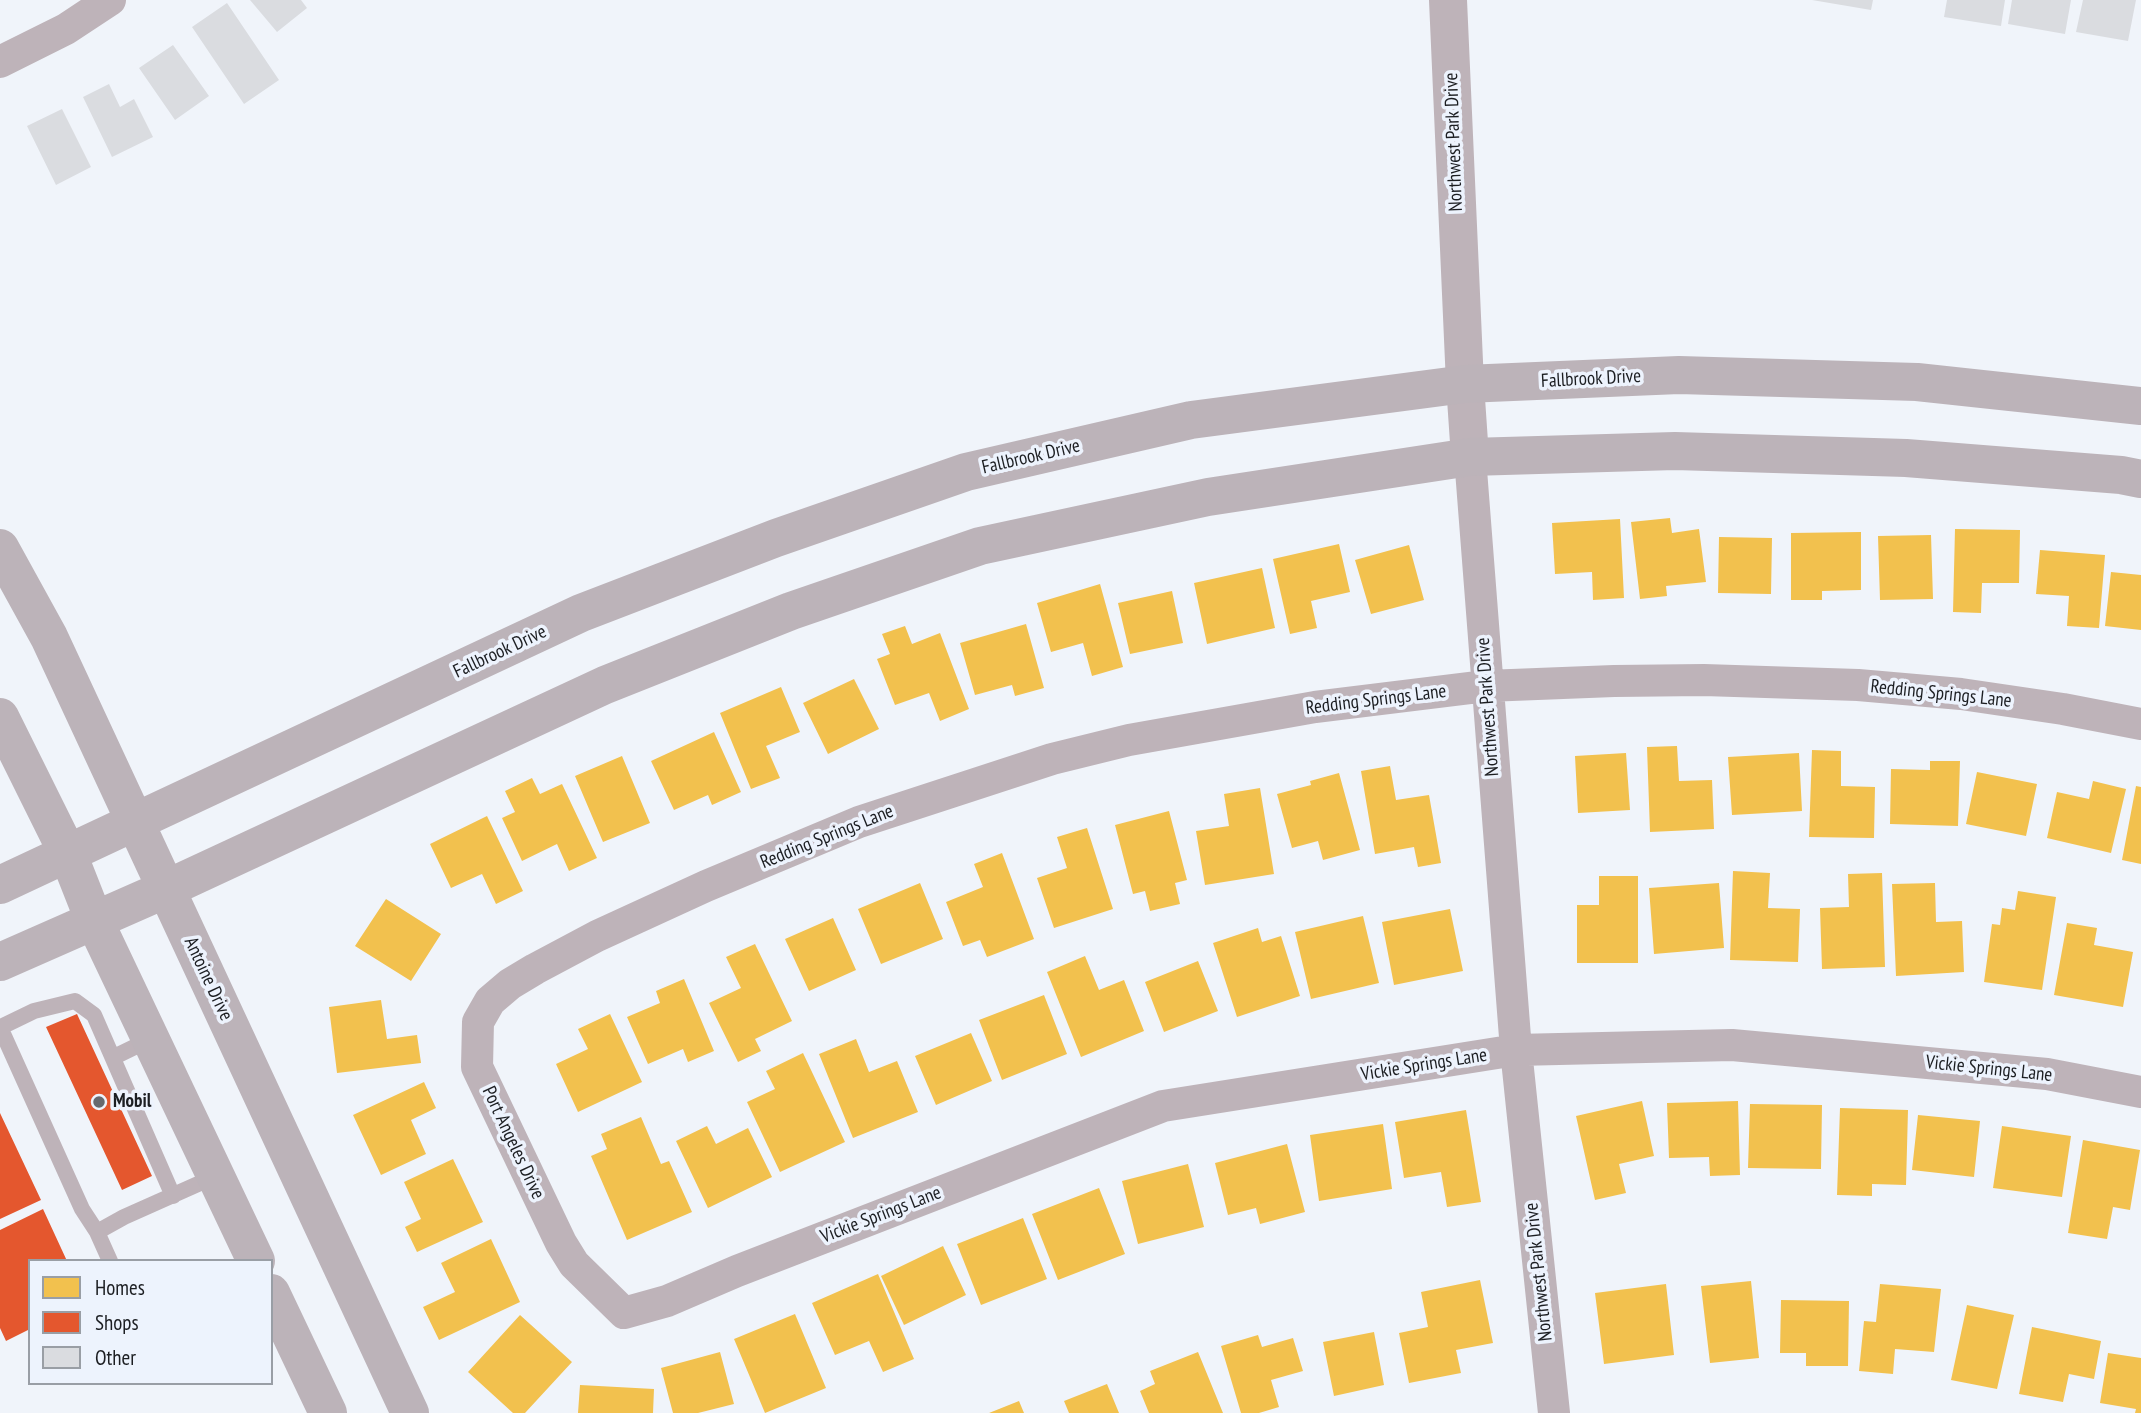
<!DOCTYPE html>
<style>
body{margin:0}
#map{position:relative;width:2141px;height:1413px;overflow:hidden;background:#f0f4fa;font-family:"PT Sans Narrow",sans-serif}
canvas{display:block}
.legend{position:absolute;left:28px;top:1259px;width:245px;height:126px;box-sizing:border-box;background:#edf3fd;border:2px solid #999ea5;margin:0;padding:9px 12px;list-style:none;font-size:21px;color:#1c1e22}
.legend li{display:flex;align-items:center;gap:14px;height:35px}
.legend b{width:35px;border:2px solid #999ea5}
</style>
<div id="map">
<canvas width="2141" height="1413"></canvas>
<ul class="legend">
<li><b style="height:19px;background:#f2c14e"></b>Homes</li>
<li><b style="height:19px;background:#e4572e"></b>Shops</li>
<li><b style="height:19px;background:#dadce0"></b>Other</li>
</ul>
</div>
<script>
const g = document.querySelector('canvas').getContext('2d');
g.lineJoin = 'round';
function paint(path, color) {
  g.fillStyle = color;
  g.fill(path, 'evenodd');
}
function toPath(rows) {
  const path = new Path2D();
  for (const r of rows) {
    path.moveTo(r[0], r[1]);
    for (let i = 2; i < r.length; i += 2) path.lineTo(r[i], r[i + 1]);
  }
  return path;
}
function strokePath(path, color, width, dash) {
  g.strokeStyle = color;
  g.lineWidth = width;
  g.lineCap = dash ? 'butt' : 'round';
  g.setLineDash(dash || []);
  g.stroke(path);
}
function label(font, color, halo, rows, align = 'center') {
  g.font = font + ' "PT Sans Narrow",sans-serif';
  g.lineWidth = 7;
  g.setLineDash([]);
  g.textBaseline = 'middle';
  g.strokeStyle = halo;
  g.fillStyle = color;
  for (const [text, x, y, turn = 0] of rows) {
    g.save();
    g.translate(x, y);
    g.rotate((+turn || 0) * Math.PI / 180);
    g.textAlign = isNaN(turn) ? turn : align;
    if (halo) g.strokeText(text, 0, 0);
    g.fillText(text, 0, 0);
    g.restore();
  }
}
const homes = toPath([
 [1670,518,1672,533,1699,529,1706,582,1666,586,1667,596,1640,599,1631,522],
 [1620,519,1624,598,1593,600,1592,572,1555,574,1552,523],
 [1955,529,2020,530,2019,583,1982,583,1981,613,1953,612],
 [1861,532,1861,590,1822,591,1822,600,1791,600,1791,533],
 [1931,535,1933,599,1880,600,1878,536],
 [1719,537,1772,538,1771,594,1718,593],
 [1339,544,1350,592,1311,601,1317,628,1290,634,1273,559],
 [1409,545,1424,600,1371,614,1355,560],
 [2040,550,2105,555,2099,628,2067,626,2069,596,2036,594],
 [1262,568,1275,628,1207,644,1194,583],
 [2111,572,2141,575,2141,630,2105,626],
 [1100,584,1123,667,1092,676,1083,643,1051,652,1037,603],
 [1172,591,1183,643,1130,654,1118,603],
 [1026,624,1044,688,1015,696,1012,685,975,695,960,643],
 [905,626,912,644,940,633,969,709,940,721,929,693,895,705,877,659,890,654,882,634],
 [854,679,879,729,828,754,803,703],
 [781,687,800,732,766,746,780,778,751,789,720,713],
 [714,732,741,792,712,805,708,795,674,810,651,761],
 [1677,746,1679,781,1712,780,1714,829,1650,832,1647,747],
 [1812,750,1841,751,1841,786,1875,787,1874,838,1809,837],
 [1626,753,1630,810,1578,813,1575,756],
 [1799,753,1802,811,1732,815,1728,757],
 [622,756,650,823,603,842,575,776],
 [1930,761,1960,761,1958,826,1890,824,1891,769,1930,770],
 [1390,766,1396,800,1429,795,1441,863,1418,867,1414,847,1375,854,1361,771],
 [1977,772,2037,784,2026,836,1966,824],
 [1339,773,1360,850,1323,860,1318,841,1292,848,1277,794,1311,785,1310,781],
 [532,778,540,794,562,784,597,858,569,871,557,844,522,861,502,818,515,812,505,791],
 [2093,781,2126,789,2111,853,2047,838,2057,792,2089,799],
 [2136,786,2141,787,2141,864,2122,860],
 [1260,788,1274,874,1205,885,1196,831,1229,826,1224,794],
 [1169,811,1187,880,1175,883,1180,904,1150,911,1145,891,1133,894,1115,825],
 [487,816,523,891,496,904,482,874,451,888,430,844],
 [1087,828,1113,909,1054,928,1037,878,1067,868,1057,837],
 [1002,853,1034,939,987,957,980,940,963,946,946,902,983,887,974,864],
 [1733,871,1770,873,1768,908,1800,909,1798,962,1730,960],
 [1882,873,1885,967,1822,969,1820,908,1849,907,1848,874],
 [1599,876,1638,876,1638,963,1577,963,1577,905,1599,905],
 [920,883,943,939,881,964,858,909],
 [1719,883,1724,948,1654,954,1649,888],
 [1935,883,1936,922,1962,921,1964,972,1896,976,1892,884],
 [2018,891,2056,897,2042,990,1984,982,1992,924,2000,925,2002,908,2015,910],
 [386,899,441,934,411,981,355,946],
 [1450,909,1463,971,1394,985,1382,922],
 [1363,916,1379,983,1311,999,1295,932],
 [833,918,856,970,809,991,785,939],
 [2067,923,2097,928,2094,945,2133,952,2123,1007,2054,995],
 [1258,928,1262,942,1281,936,1300,996,1237,1017,1213,943],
 [755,944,792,1021,755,1039,761,1051,738,1062,709,1003,741,988,726,957],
 [1085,956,1099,990,1124,980,1144,1031,1081,1057,1047,972],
 [1198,961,1218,1011,1164,1032,1145,982],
 [684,979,714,1051,688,1062,683,1049,648,1064,627,1017,660,1003,656,991],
 [1044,995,1067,1054,1002,1080,979,1020],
 [381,1000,387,1039,417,1035,421,1063,337,1073,329,1007],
 [610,1014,642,1082,578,1112,556,1064,588,1049,578,1029],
 [971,1033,992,1081,936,1105,915,1056],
 [856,1039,869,1072,897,1061,918,1112,853,1138,819,1054],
 [803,1053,845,1142,780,1172,747,1102,775,1089,766,1071],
 [424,1082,436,1108,411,1120,426,1154,381,1175,353,1115],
 [1642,1101,1654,1156,1619,1164,1626,1193,1595,1200,1576,1116],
 [1738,1101,1740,1175,1710,1176,1709,1157,1669,1158,1667,1103],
 [1750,1104,1822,1105,1821,1169,1748,1168],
 [1840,1108,1908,1110,1906,1185,1872,1184,1872,1196,1837,1195],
 [1466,1110,1481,1202,1447,1207,1441,1172,1404,1178,1395,1122],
 [1918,1115,1980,1121,1974,1177,1912,1170],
 [641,1117,661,1164,669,1161,692,1212,627,1240,591,1156,607,1149,601,1134],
 [1383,1124,1392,1189,1319,1201,1310,1135],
 [707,1126,716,1144,748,1128,772,1177,708,1208,676,1141],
 [2002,1126,2071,1136,2062,1197,1993,1188],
 [2083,1140,2140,1150,2130,1210,2113,1207,2107,1239,2068,1233],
 [1287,1144,1305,1212,1260,1224,1256,1208,1228,1215,1215,1163],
 [453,1159,483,1222,417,1252,405,1227,421,1219,404,1182],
 [1188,1164,1204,1227,1138,1244,1122,1181],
 [1099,1188,1125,1254,1058,1280,1032,1214],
 [1023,1218,1047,1279,981,1305,957,1244],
 [491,1239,520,1302,439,1340,423,1307,455,1292,441,1263],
 [943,1246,966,1295,904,1325,881,1276],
 [878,1274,914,1359,883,1372,869,1341,835,1355,812,1303],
 [1480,1280,1493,1343,1456,1350,1461,1373,1409,1383,1399,1333,1428,1327,1421,1292],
 [1751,1281,1759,1358,1710,1363,1701,1286],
 [1666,1284,1674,1355,1604,1364,1595,1293],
 [1880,1284,1941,1289,1934,1352,1895,1349,1893,1374,1859,1371,1864,1321,1876,1322],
 [1781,1300,1849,1301,1848,1366,1806,1366,1806,1353,1780,1353],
 [1967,1305,2014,1315,1997,1389,1951,1380],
 [795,1314,826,1388,765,1413,734,1339],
 [520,1315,572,1362,525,1413,513,1413,468,1372],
 [2032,1327,2101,1341,2094,1379,2069,1374,2063,1402,2019,1394],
 [1374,1332,1384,1385,1334,1396,1323,1342],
 [1258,1335,1262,1347,1293,1338,1303,1371,1271,1380,1279,1407,1259,1413,1241,1413,1221,1346],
 [720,1352,734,1404,698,1413,673,1413,661,1368],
 [1198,1352,1223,1413,1149,1413,1140,1391,1155,1384,1150,1371],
 [2108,1353,2141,1358,2141,1413,2135,1413,2136,1409,2100,1403],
 [1107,1384,1119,1413,1069,1413,1064,1401],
 [580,1385,654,1389,653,1413,578,1413],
 [1019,1401,1024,1413,989,1413]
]);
const shops = toPath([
 [77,1014,152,1176,122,1190,46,1027],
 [0,1113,41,1200,0,1219],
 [43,1209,67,1261,30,1261,30,1329,6,1341,0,1328,0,1230]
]);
const building = toPath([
 [250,0,301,0,307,8,277,32],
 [1812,0,1873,0,1871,10],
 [1947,0,2005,0,2001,26,1944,17],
 [2012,0,2071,0,2065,34,2008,24],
 [2083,0,2136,0,2128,41,2076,32],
 [227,3,279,80,244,104,192,27],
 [173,45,209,96,175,120,139,68],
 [109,84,120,107,134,99,153,137,112,157,83,97],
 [62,109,91,167,56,185,27,126]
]);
const service = toPath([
 [0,1027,82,1209,97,1232,124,1217,216,1176],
 [1,1027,34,1011,75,1001,94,1015,173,1196],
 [114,1057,151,1039],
 [97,1232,110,1261]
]);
const minor = toPath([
 [0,62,66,29,110,0],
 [1470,457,1516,1050,1554,1413],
 [2141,724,2063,709,1961,694,1858,685,1704,680,1614,681,1486,686,1315,707,1129,740,1052,759,859,822,706,886,597,936,535,969,510,984,490,1001,478,1022,477,1067,561,1243,574,1264,624,1313,667,1301,737,1271,1163,1106,1516,1050,1732,1045,2047,1074,2141,1092]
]);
const tertiary = toPath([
 [1448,0,1465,384,1470,457]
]);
const secondary = toPath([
 [0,548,49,637,410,1413],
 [0,717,68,854,94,920,256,1261],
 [0,885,581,613,776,538,966,472,1191,420,1465,384,1679,375,1917,382,2141,406],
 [0,962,166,889,605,685,791,611,980,546,1208,497,1470,457,1675,451,1906,458,2121,475,2141,479],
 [271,1293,328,1413]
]);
const markers = [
 [99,1102,7,"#66696e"]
];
const streetNames = [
 ["Northwest Park Drive",1454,142,-92],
 ["Fallbrook Drive",1591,379,-3],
 ["Fallbrook Drive",1031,457,-13],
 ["Fallbrook Drive",500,652,-25],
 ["Redding Springs Lane",1941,694,6],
 ["Redding Springs Lane",1376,700,-7],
 ["Northwest Park Drive",1488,707,-94],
 ["Redding Springs Lane",827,837,-22],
 ["Antoine Drive",208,979,65],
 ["Vickie Springs Lane",1424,1065,-9],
 ["Vickie Springs Lane",1989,1069,6],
 ["Port Angeles Drive",513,1143,65],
 ["Vickie Springs Lane",881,1215,-21],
 ["Northwest Park Drive",1539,1272,-96]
];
const poiNames = [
 ["Mobil",113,1102]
];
paint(homes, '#f2c14e');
paint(shops, '#e4572e');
paint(building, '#dadce0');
strokePath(service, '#beb3b9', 16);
strokePath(minor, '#beb3b9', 32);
strokePath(tertiary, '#beb3b9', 38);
strokePath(secondary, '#bcb3b9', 38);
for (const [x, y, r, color] of markers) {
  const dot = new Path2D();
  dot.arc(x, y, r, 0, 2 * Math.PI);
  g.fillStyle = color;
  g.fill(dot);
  strokePath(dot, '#edf3fd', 2.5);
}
label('19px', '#1c1e22', '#edf3fd', streetNames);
label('bold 19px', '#1c1e22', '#edf3fd', poiNames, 'left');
</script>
